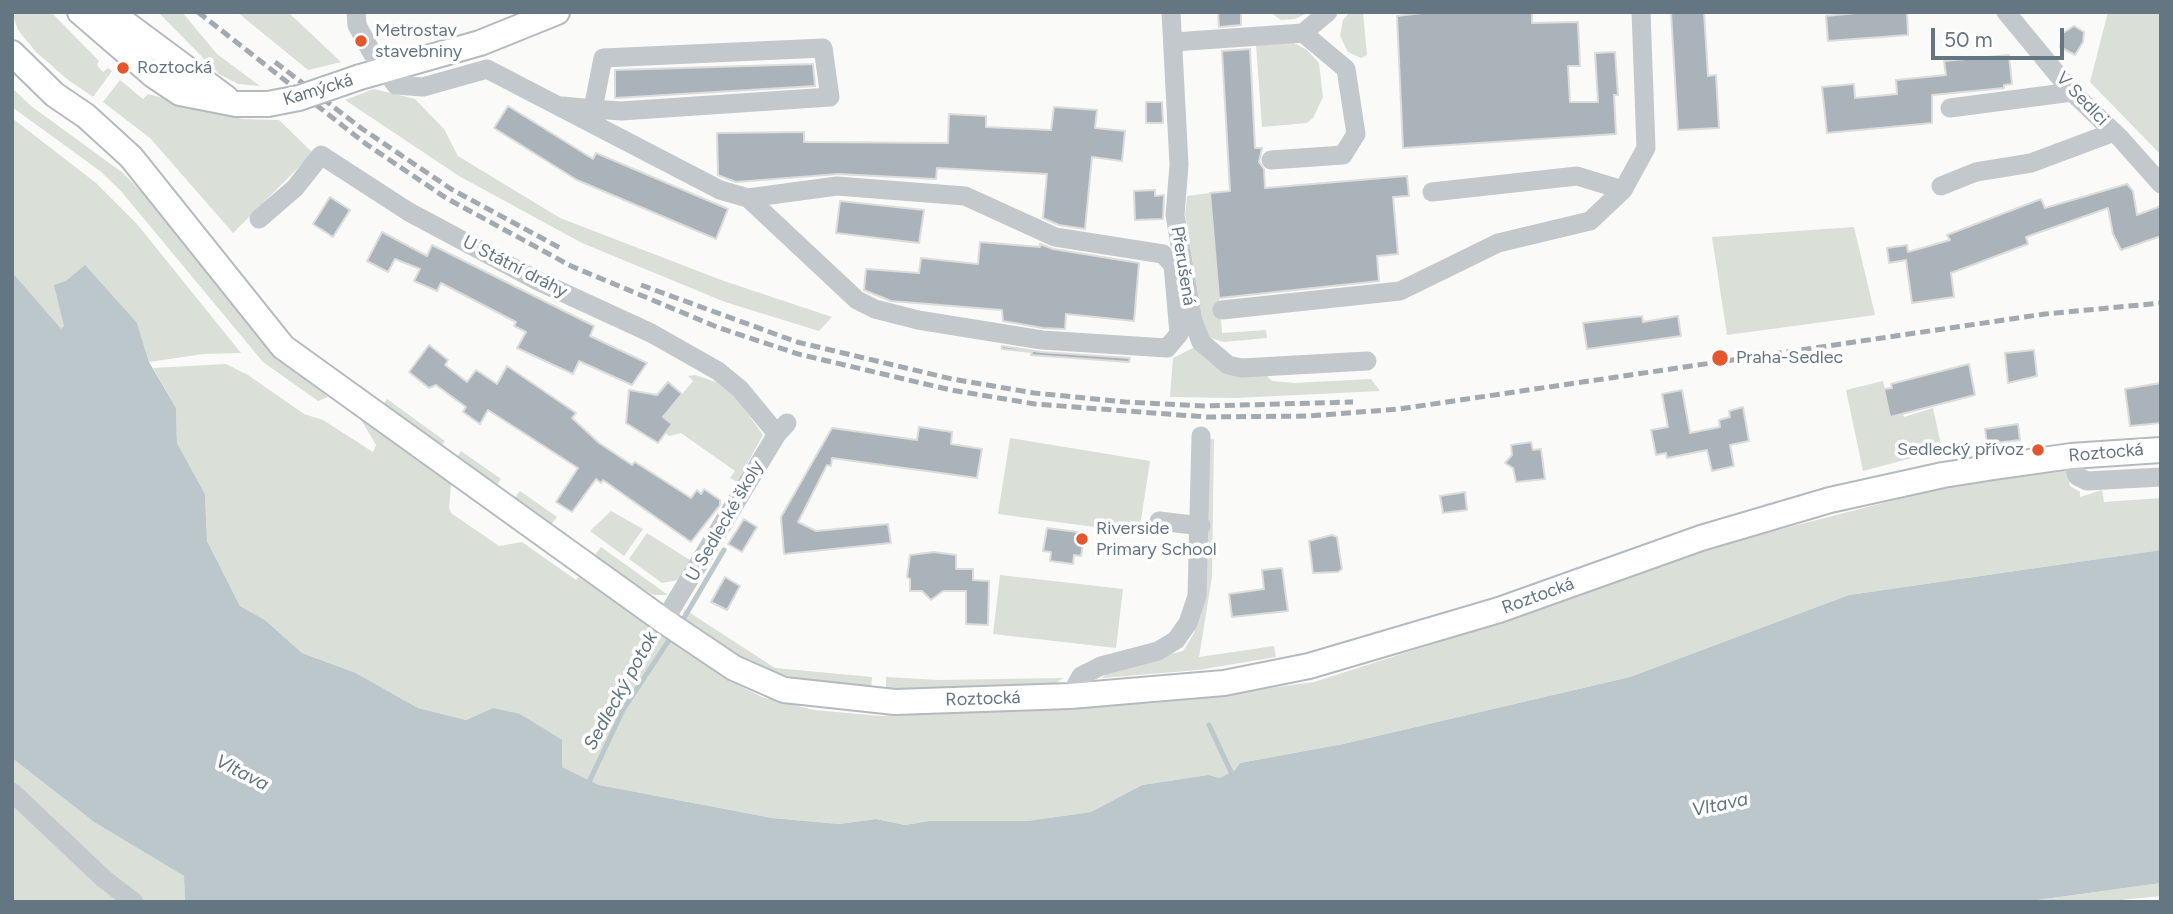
<!DOCTYPE html>
<meta charset="utf-8">
<style>
body{margin:0}
#map{position:relative;width:2173px;height:914px;overflow:hidden;background:#fafaf8;font-family:Figtree,sans-serif}
canvas{display:block}
.frame{position:absolute;inset:0;border:14px solid #657683;pointer-events:none}
.scale{position:absolute;left:1931px;top:28px;width:133px;height:32px;box-sizing:border-box;border:4px solid #657683;border-top:0;padding-left:9px;font-size:21px;line-height:24px;white-space:nowrap;color:#657683;-webkit-text-stroke:5px #fff;paint-order:stroke}
</style>
<div id="map">
<canvas width="2173" height="914"></canvas>
<div class="frame"></div>
<div class="scale">50 m</div>
</div>
<script>
const g = document.querySelector('canvas').getContext('2d');
g.lineJoin = 'round';
function paint(path, color) {
  g.fillStyle = color;
  g.fill(path, 'evenodd');
}
function toPath(rows) {
  const path = new Path2D();
  for (const r of rows) {
    path.moveTo(r[0], r[1]);
    for (let i = 2; i < r.length; i += 2) path.lineTo(r[i], r[i + 1]);
  }
  return path;
}
function strokePath(path, color, width, dash) {
  g.strokeStyle = color;
  g.lineWidth = width;
  g.lineCap = dash ? 'butt' : 'round';
  g.setLineDash(dash || []);
  g.stroke(path);
}
function label(font, color, halo, rows, align = 'center') {
  g.font = font + ' Figtree,sans-serif';
  g.lineWidth = 7;
  g.setLineDash([]);
  g.textBaseline = 'middle';
  g.strokeStyle = halo;
  g.fillStyle = color;
  for (const [text, x, y, turn = 0] of rows) {
    g.save();
    g.translate(x, y);
    g.rotate((+turn || 0) * Math.PI / 180);
    g.textAlign = isNaN(turn) ? turn : align;
    if (halo) g.strokeText(text, 0, 0);
    g.fillText(text, 0, 0);
    g.restore();
  }
}
const green = toPath([
 [12,12,51,12,99,61,97,65,103,72,108,68,112,71,93,97,67,79,36,52,18,30],
 [158,12,182,12,217,54,260,86,238,84,219,74],
 [237,12,288,12,341,62,308,70],
 [1270,12,1309,12,1295,19,1281,20],
 [1350,12,1363,12,1367,55,1361,58,1348,52,1340,36,1343,20],
 [2108,12,2161,12,2161,155,2090,82],
 [1294,43,1307,50,1319,63,1323,97,1313,118,1307,123,1262,127,1256,44],
 [120,80,143,99,148,94,242,119,279,120,313,153,233,233,150,138,103,102],
 [12,88,31,106,123,173,156,207,272,351,328,397,318,401,263,362,120,190,100,171,12,107],
 [374,89,415,99,444,129,458,156,560,218,724,281,832,317,819,331,725,302,582,243,459,176,345,100],
 [12,118,96,183,137,224,241,353,203,354,149,362,137,323,64,326,61,330,12,272],
 [1210,193,1222,333,1266,330,1267,338,1223,342,1205,336,1185,215,1187,196],
 [1854,227,1875,315,1727,335,1712,237],
 [1195,347,1266,375,1272,381,1295,383,1371,379,1380,391,1235,398,1170,397,1173,358],
 [226,364,248,375,304,414,323,420,373,452,376,445,360,418,451,484,449,508,451,513,499,546,522,542,576,580,579,577,613,599,728,680,762,697,814,710,881,716,1158,703,1314,682,1529,613,1686,556,1754,536,1938,489,2063,470,2067,472,2070,486,2080,492,2080,497,2102,490,2104,502,2161,498,2161,550,1849,595,1630,677,1343,744,1240,763,1235,770,1220,778,1208,775,1142,785,1091,812,1027,821,929,821,905,825,876,819,839,824,772,818,599,785,562,767,493,708,466,720,418,708,356,673,302,653,265,620,240,606,207,541,205,494,177,443,176,408,153,368],
 [695,375,728,386,763,435,737,482,730,478,735,471,681,433,669,436,665,433,672,424,663,417,693,381,688,376],
 [1883,381,1891,417,1903,415,1904,417,1933,408,1942,450,1863,471,1846,390],
 [387,399,445,441,441,446,383,405],
 [1010,438,1150,461,1139,533,998,514],
 [1208,439,1214,439,1212,577,1199,657,1274,646,1276,657,1198,670,1102,678,1111,669,1183,651,1194,633,1202,595],
 [461,451,501,479,497,485,457,457],
 [520,491,557,517,551,525,514,499],
 [611,511,643,529,624,556,590,531],
 [647,533,693,562,684,579,662,583,629,559],
 [601,547,668,595,654,595,642,589,595,555],
 [1000,575,1123,589,1116,648,993,634],
 [684,609,775,668,872,677,871,689,806,682,745,662,687,621,683,616],
 [886,677,938,680,1063,678,1049,688,886,691],
 [12,758,94,822,184,876,185,902,143,902,12,785],
 [12,803,119,902,12,902],
 [2161,883,2161,896,2101,902,2023,902]
]);
const water = toPath([
 [85,265,137,323,149,362,176,408,177,443,205,494,207,541,240,606,265,620,302,653,356,673,418,708,466,720,493,708,520,714,562,740,562,767,599,785,772,818,839,824,876,819,905,825,929,821,1027,821,1091,812,1142,785,1208,775,1220,778,1235,770,1240,763,1343,744,1630,677,1849,595,2161,550,2161,883,2023,902,185,902,184,876,94,822,12,758,12,272,61,329,64,326,54,285,66,281]
]);
const stream = toPath([
 [681,623,724,550],
 [1209,725,1231,772],
 [590,787,590,780,623,710,673,634]
]);
const building = toPath([
 [1218,12,1241,12,1241,25,1219,27,1218,12],
 [1430,12,1532,12,1532,23,1578,22,1580,66,1568,66,1570,102,1598,102,1595,53,1615,52,1618,95,1614,95,1616,134,1403,148,1397,16,1430,12],
 [1671,12,1704,12,1708,76,1716,75,1719,128,1678,130,1671,12],
 [1866,12,1907,12,1908,35,1828,41,1826,16,1866,12],
 [2074,26,2084,32,2083,42,2075,55,2060,47,2063,33,2074,26],
 [1250,49,1255,148,1262,148,1259,162,1264,169,1265,188,1407,176,1409,196,1393,197,1398,254,1377,256,1379,281,1219,298,1210,193,1230,191,1222,51,1250,49],
 [2009,55,2012,84,2004,85,2004,88,1932,95,1932,123,1827,133,1822,87,1854,84,1855,98,1897,94,1896,80,1946,75,1944,61,2009,55],
 [813,64,815,86,615,98,615,70,813,64],
 [1146,102,1162,102,1163,123,1146,123,1146,102],
 [508,106,593,159,596,153,728,209,716,239,577,180,494,128,508,106],
 [1054,107,1097,110,1095,128,1125,131,1122,161,1092,157,1085,229,1059,225,1043,218,1047,174,937,168,936,179,838,174,736,182,718,175,717,133,804,132,804,142,948,143,949,114,986,116,986,127,1051,130,1054,107],
 [2127,184,2133,191,2137,215,2161,206,2161,236,2121,250,2113,234,2108,208,2026,237,2028,244,1951,273,1954,297,1912,303,1906,260,1889,263,1887,248,1907,245,1908,252,1950,240,1947,235,2041,199,2045,208,2127,184],
 [1155,190,1155,196,1164,195,1163,219,1135,220,1134,191,1155,190],
 [330,197,350,210,333,237,313,224,330,197],
 [840,201,924,210,919,243,836,233,840,201],
 [382,232,427,256,432,245,594,326,590,336,647,363,632,385,579,361,573,374,517,348,526,332,514,326,516,322,441,283,437,291,414,281,420,269,395,259,388,272,367,261,382,232],
 [980,242,1040,247,1040,244,1053,249,1139,263,1134,321,1066,314,1065,329,1043,328,1003,321,1002,310,891,301,864,290,866,269,919,273,921,258,978,264,980,242],
 [1642,316,1643,322,1678,316,1681,336,1587,349,1583,323,1642,316],
 [429,345,448,360,445,365,467,382,476,370,497,384,507,366,576,413,572,418,599,443,632,465,635,462,691,498,697,490,701,494,704,489,720,500,720,505,691,542,603,480,601,483,596,479,572,512,556,502,578,468,488,410,480,424,463,412,466,407,436,385,429,388,409,372,429,345],
 [1002,346,1041,352,1130,358,1129,362,1031,355,1032,352,1002,349,1002,346],
 [2034,350,2037,376,2008,383,2005,353,2034,350],
 [1969,364,1975,395,1890,417,1884,389,1892,388,1891,384,1969,364],
 [668,382,682,394,663,417,672,424,658,443,626,423,629,390,657,395,668,382],
 [2161,383,2161,423,2130,426,2125,389,2161,383],
 [1682,390,1690,433,1720,427,1719,420,1730,417,1729,411,1743,407,1749,441,1730,445,1734,466,1712,471,1707,450,1667,458,1666,453,1656,455,1651,430,1668,427,1662,394,1682,390],
 [2018,424,2020,440,1987,444,1985,429,2018,424],
 [919,427,952,432,951,444,982,449,977,478,832,458,831,466,827,465,798,522,816,531,888,524,891,543,784,554,781,517,832,428,917,440,919,427],
 [1531,442,1533,450,1541,449,1545,479,1516,482,1513,468,1505,463,1512,455,1511,445,1531,442],
 [1465,492,1467,510,1443,513,1440,496,1465,492],
 [744,519,757,527,742,552,728,544,744,519],
 [1047,528,1085,533,1081,556,1074,555,1073,564,1050,561,1051,552,1043,551,1047,528],
 [1332,535,1337,537,1342,569,1338,572,1313,573,1309,541,1332,535],
 [934,552,956,555,956,569,973,569,973,580,989,581,988,625,966,624,966,591,943,591,931,600,922,591,910,591,910,579,907,577,910,555,934,552],
 [1282,568,1288,611,1232,617,1229,594,1264,589,1262,570,1282,568],
 [725,577,740,586,727,610,711,602,725,577]
]);
const minor = toPath([
 [356,12,357,25,372,53,396,85,423,87,487,69,720,190,748,198,837,186,965,196,1055,237,1163,254,1173,265,1179,334,1167,348,1042,340,918,320,875,309,857,300,748,198],
 [1171,12,1179,165,1175,215,1193,321,1201,342,1228,365,1242,368,1367,361],
 [2006,12,2072,92,2120,138,2161,184],
 [1174,42,1303,33,1328,12],
 [563,106,593,109,621,111,830,97,823,48,603,58,593,109],
 [1950,108,2072,92],
 [1271,160,1343,155,1356,134,1346,69,1303,33],
 [1941,186,1976,172,2031,163,2114,132],
 [1432,192,1577,176,1623,190],
 [259,219,295,188,321,155,409,212,538,281,651,333,718,371,740,389,777,434],
 [1222,310,1400,291,1498,243,1590,221,1623,190,1646,148,1641,12],
 [2071,456,2077,476,2087,481,2161,477],
 [1159,521,1201,526],
 [664,621,777,434,787,423],
 [1070,696,1081,676,1101,666,1158,651,1176,640,1188,623,1197,596,1201,436],
 [12,792,104,879,134,902]
]);
const major = toPath([
 [80,12,153,75,180,93,236,104,268,104],
 [110,12,226,98],
 [12,53,55,95,86,116,131,157,283,347,664,621,734,668,784,690,895,702,1070,696,1224,683,1309,666,1499,610,1701,538,1830,500,1943,475,1994,467,2071,456,2161,450],
 [360,77,480,43,557,12]
]);
const rail = toPath([
 [198,12,366,144,446,198,571,266,717,327,798,354,951,390,1035,404,1207,417,1309,416,1399,409,2045,314,2161,303],
 [275,62,361,128,451,189,562,249],
 [641,285,797,342,952,379,1034,393,1125,402,1205,406,1353,402]
]);
const majorBridge = toPath([
 [268,104,299,98,360,77]
]);
const markers = [
 [361,41,7,"#e4572e"],
 [123,68,7,"#e4572e"],
 [1720,358,9,"#e4572e"],
 [2038,450,7,"#e4572e"],
 [1082,539,7,"#e4572e"]
];
const poiNames = [
 ["Metrostav",375,31],
 ["stavebniny",375,52],
 ["Roztocká",137,68],
 ["Praha-Sedlec",1736,358],
 ["Sedlecký přívoz",2024,450,"right"],
 ["Riverside",1096,529],
 ["Primary School",1096,550]
];
const streetNames = [
 ["Kamýcká",318,90,-17],
 ["V Sedlci",2082,99,46],
 ["Přerušená",1183,266,81],
 ["U Státní dráhy",515,267,27],
 ["Roztocká",2106,453,-5],
 ["U Sedlecké školy",725,521,-60],
 ["Roztocká",1538,596,-20],
 ["Roztocká",983,699,-2]
];
const waterNames = [
 ["Sedlecký potok",621,691,-61],
 ["Vltava",242,773,27],
 ["Vltava",1720,805,-12]
];
paint(green, '#dadfd7');
paint(water, '#bbc7cb');
strokePath(stream, '#bbc7cb', 5);
paint(building, '#aab3b9');
strokePath(building, '#dcdcda', 2);
strokePath(major, '#b5babe', 28);
strokePath(minor, '#c3c8cc', 19);
strokePath(major, '#fff', 24);
strokePath(rail, '#a2aab0', 5, [10, 5]);
strokePath(majorBridge, '#b5babe', 28, []);
strokePath(majorBridge, '#fff', 24);
for (const [x, y, r, color] of markers) {
  const dot = new Path2D();
  dot.arc(x, y, r, 0, 2 * Math.PI);
  g.fillStyle = color;
  g.fill(dot);
  strokePath(dot, '#fff', 2.5);
}
label('18px', '#657683', '#fff', poiNames, 'left');
label('18px', '#657683', '#fff', streetNames);
label('italic 19px', '#60757c', '#fff', waterNames);
</script>
